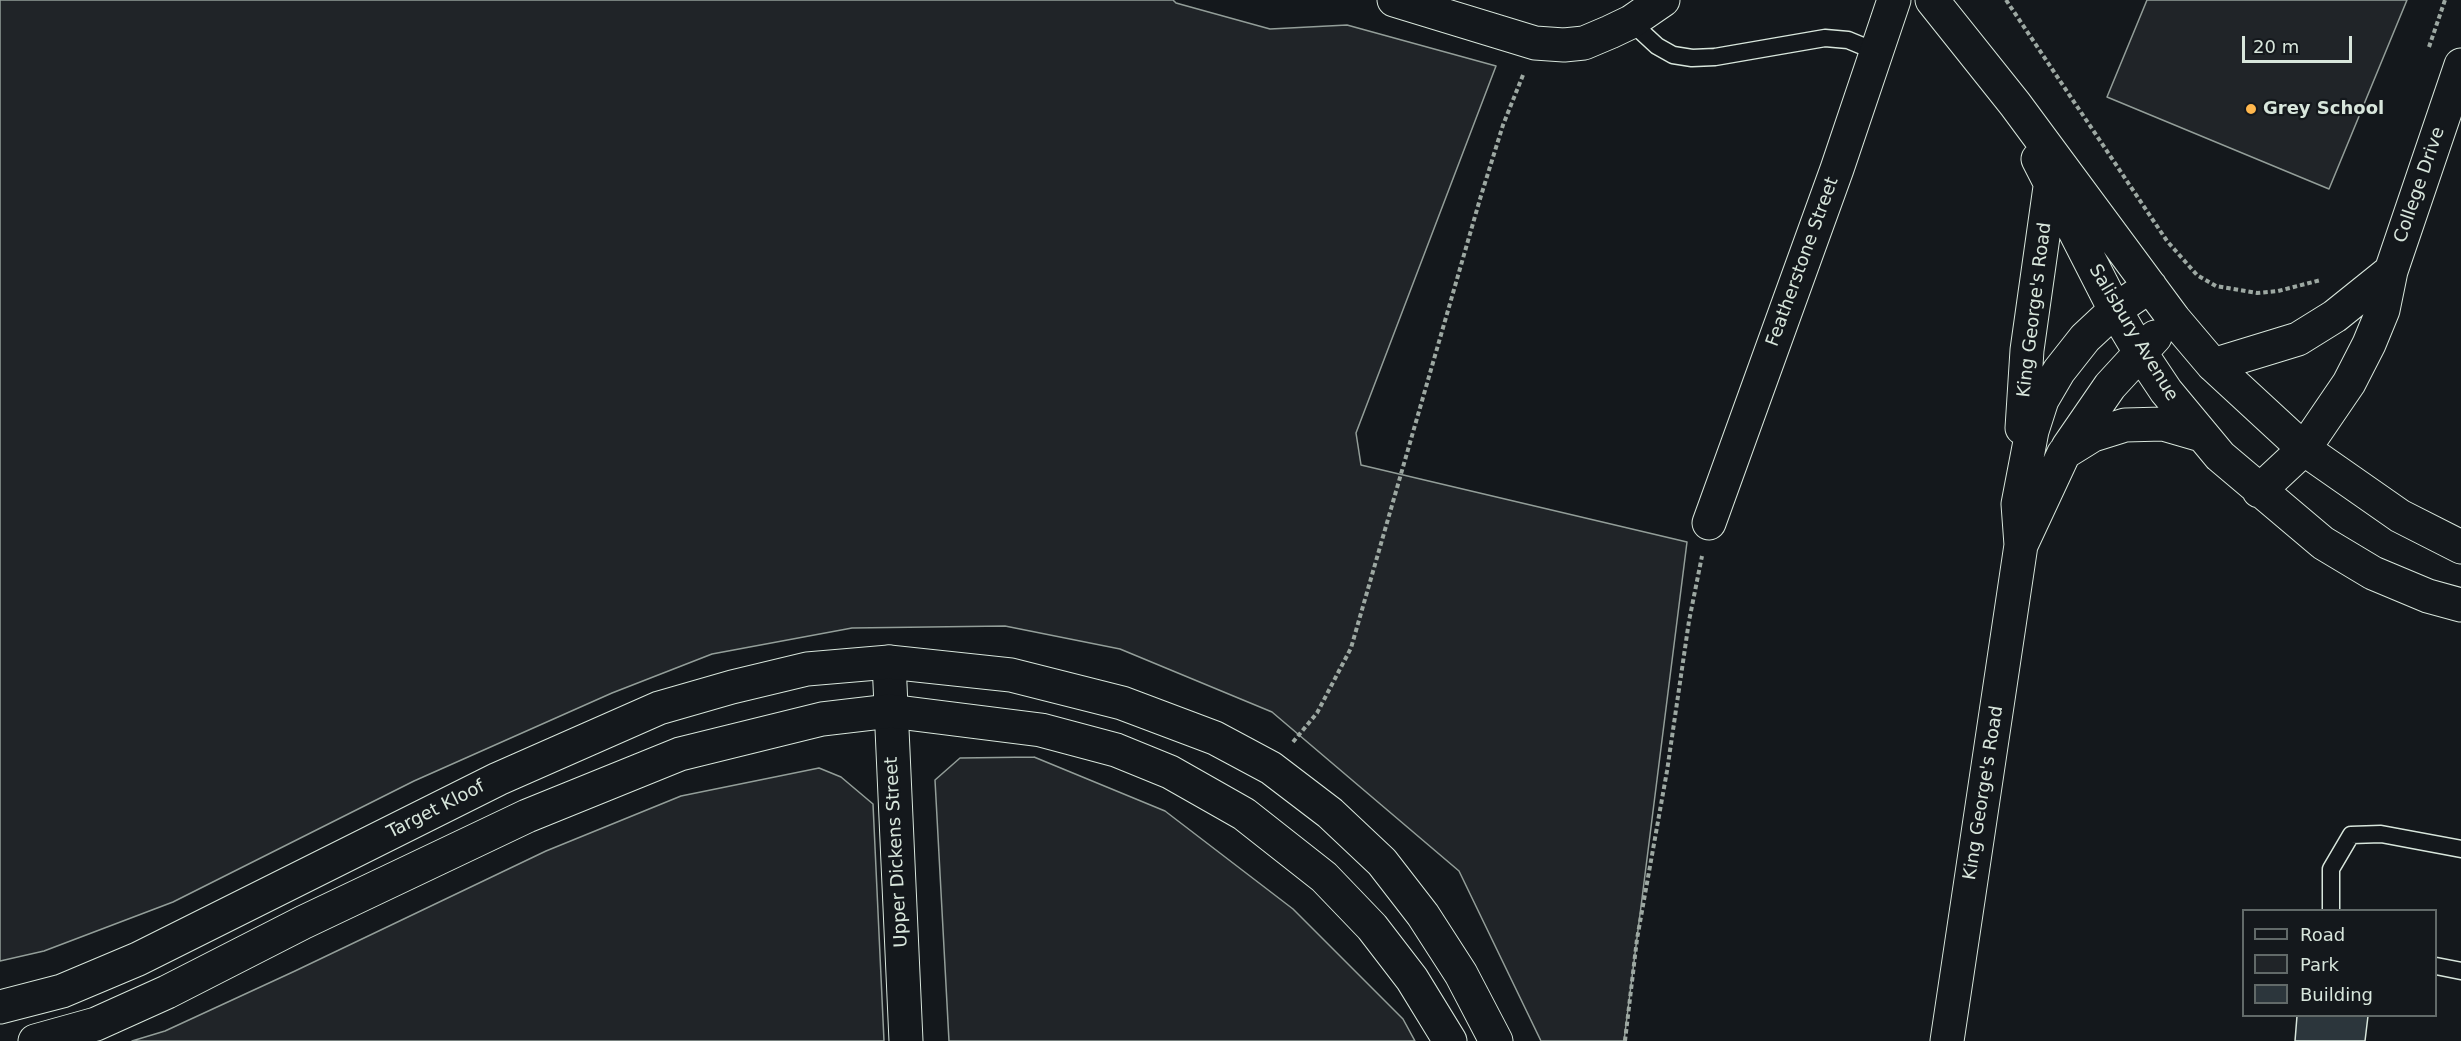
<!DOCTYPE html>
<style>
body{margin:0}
#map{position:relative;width:2461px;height:1041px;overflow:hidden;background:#14181c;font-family:"DejaVu Sans",sans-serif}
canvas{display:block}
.legend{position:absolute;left:2242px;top:909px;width:195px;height:108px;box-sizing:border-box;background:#14181c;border:2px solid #626a69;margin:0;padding:8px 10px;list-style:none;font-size:18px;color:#d8e6dc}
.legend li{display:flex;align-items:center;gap:12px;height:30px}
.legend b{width:30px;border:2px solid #626a69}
.scale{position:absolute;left:2242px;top:36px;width:110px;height:27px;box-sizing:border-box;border:3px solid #d8e6dc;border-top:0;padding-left:8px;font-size:18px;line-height:21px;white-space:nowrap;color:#d8e6dc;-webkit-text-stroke:4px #14181c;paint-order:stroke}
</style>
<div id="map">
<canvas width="2461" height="1041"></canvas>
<ul class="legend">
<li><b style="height:8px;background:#14181c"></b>Road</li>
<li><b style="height:16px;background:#202428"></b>Park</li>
<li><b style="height:16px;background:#2c363c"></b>Building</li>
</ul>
<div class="scale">20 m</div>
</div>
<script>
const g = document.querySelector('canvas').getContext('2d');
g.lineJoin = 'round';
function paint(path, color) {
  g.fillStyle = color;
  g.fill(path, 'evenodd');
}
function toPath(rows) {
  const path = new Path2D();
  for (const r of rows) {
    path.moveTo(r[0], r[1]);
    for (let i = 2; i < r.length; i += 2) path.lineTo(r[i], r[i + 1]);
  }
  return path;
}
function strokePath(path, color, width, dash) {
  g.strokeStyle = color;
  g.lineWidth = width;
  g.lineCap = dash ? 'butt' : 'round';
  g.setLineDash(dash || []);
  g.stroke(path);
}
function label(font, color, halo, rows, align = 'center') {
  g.font = font + ' "DejaVu Sans",sans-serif';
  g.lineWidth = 4.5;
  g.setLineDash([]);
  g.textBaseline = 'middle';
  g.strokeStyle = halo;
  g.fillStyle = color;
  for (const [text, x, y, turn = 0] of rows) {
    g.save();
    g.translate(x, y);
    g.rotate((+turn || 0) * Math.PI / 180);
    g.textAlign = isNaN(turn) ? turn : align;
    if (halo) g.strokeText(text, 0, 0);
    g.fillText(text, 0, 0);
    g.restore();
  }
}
const green = toPath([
 [0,0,1173,0,1176,3,1270,29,1347,25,1496,66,1356,433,1361,465,1687,542,1624,1041,1541,1041,1459,871,1272,712,1120,649,1005,626,852,628,712,654,612,693,414,781,173,902,44,951,0,961,0,0],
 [2147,0,2407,0,2329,189,2107,97,2147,0],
 [1034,757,1165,811,1293,909,1403,1019,1415,1041,949,1041,935,780,960,758,1034,757],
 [819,768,841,777,873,804,884,1041,132,1041,165,1031,295,971,546,851,681,796,819,768]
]);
const building = toPath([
 [2297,1016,2368,1016,2365,1041,2295,1041,2297,1016]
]);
const path = toPath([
 [2006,0,2167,241,2197,275,2216,286,2257,293,2278,291,2321,280],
 [2429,47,2445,0],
 [1293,742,1317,713,1351,648,1480,199,1503,125,1523,75],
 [1625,1041,1637,939,1667,771,1689,621,1702,556]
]);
const service = toPath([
 [1631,22,1657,46,1673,55,1692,58,1715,57,1825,38,1848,40,1877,52],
 [2331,910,2331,869,2351,835,2381,834,2461,849],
 [2436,966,2461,971]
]);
const minor = toPath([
 [1394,0,1535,43,1564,45,1584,43,1610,32,1631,22,1663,0],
 [1932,0,2015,104,2174,319,2213,365,2304,449,2400,516,2461,547],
 [2038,159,2115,310,2140,352,2166,391,2220,456,2323,543,2373,573,2428,596,2461,605],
 [2213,365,2298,339,2335,316,2391,271],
 [2022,428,2027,350,2050,187],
 [2068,447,2110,386,2155,337],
 [2259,491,2304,449,2349,383,2369,344,2383,310,2391,271,2461,65],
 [1709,523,1837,169,1894,0],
 [2022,543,2064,453,2093,435,2125,425,2163,424,2201,435],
 [889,662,906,1041],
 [1947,1041,2021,545,2018,504,2032,431,2042,400,2059,371,2085,338,2115,310,2150,286]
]);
const secondary = toPath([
 [0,1007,62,991,138,959,498,779,659,708,732,687,807,669,889,662,1011,675,1122,703,1215,738,1271,768,1330,813,1382,862,1423,915,1461,974,1496,1041],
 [35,1041,96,1024,167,992,304,922,527,816,680,754,822,719,890,711,1041,730,1116,750,1170,772,1244,814,1324,877,1372,927,1412,979,1450,1041]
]);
const markers = [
 [2251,109,6,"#ffb74d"]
];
const poiNames = [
 ["Grey School",2263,109]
];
const streetNames = [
 ["College Drive",2420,185,-71],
 ["Featherstone Street",1803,262,-70],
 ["King George's Road",2035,310,-83],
 ["Salisbury Avenue",2133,333,59],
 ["King George's Road",1984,793,-81],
 ["Target Kloof",436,810,-27],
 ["Upper Dickens Street",897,852,-93]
];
paint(green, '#202428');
strokePath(green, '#939e99', 1.5);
paint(building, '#2c363c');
strokePath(building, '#d8e6dc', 1.5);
strokePath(service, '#d8e6dc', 19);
strokePath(minor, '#d8e6dc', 35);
strokePath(secondary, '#d8e6dc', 35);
strokePath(path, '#9da8a2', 4, [4.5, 3]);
strokePath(service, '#14181c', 16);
strokePath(minor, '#14181c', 33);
strokePath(secondary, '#14181c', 33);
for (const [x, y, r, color] of markers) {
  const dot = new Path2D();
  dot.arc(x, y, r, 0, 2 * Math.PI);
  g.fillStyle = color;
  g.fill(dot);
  strokePath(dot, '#14181c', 2);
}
label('bold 18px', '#d8e6dc', '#14181c', poiNames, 'left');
label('18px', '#d8e6dc', '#14181c', streetNames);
</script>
